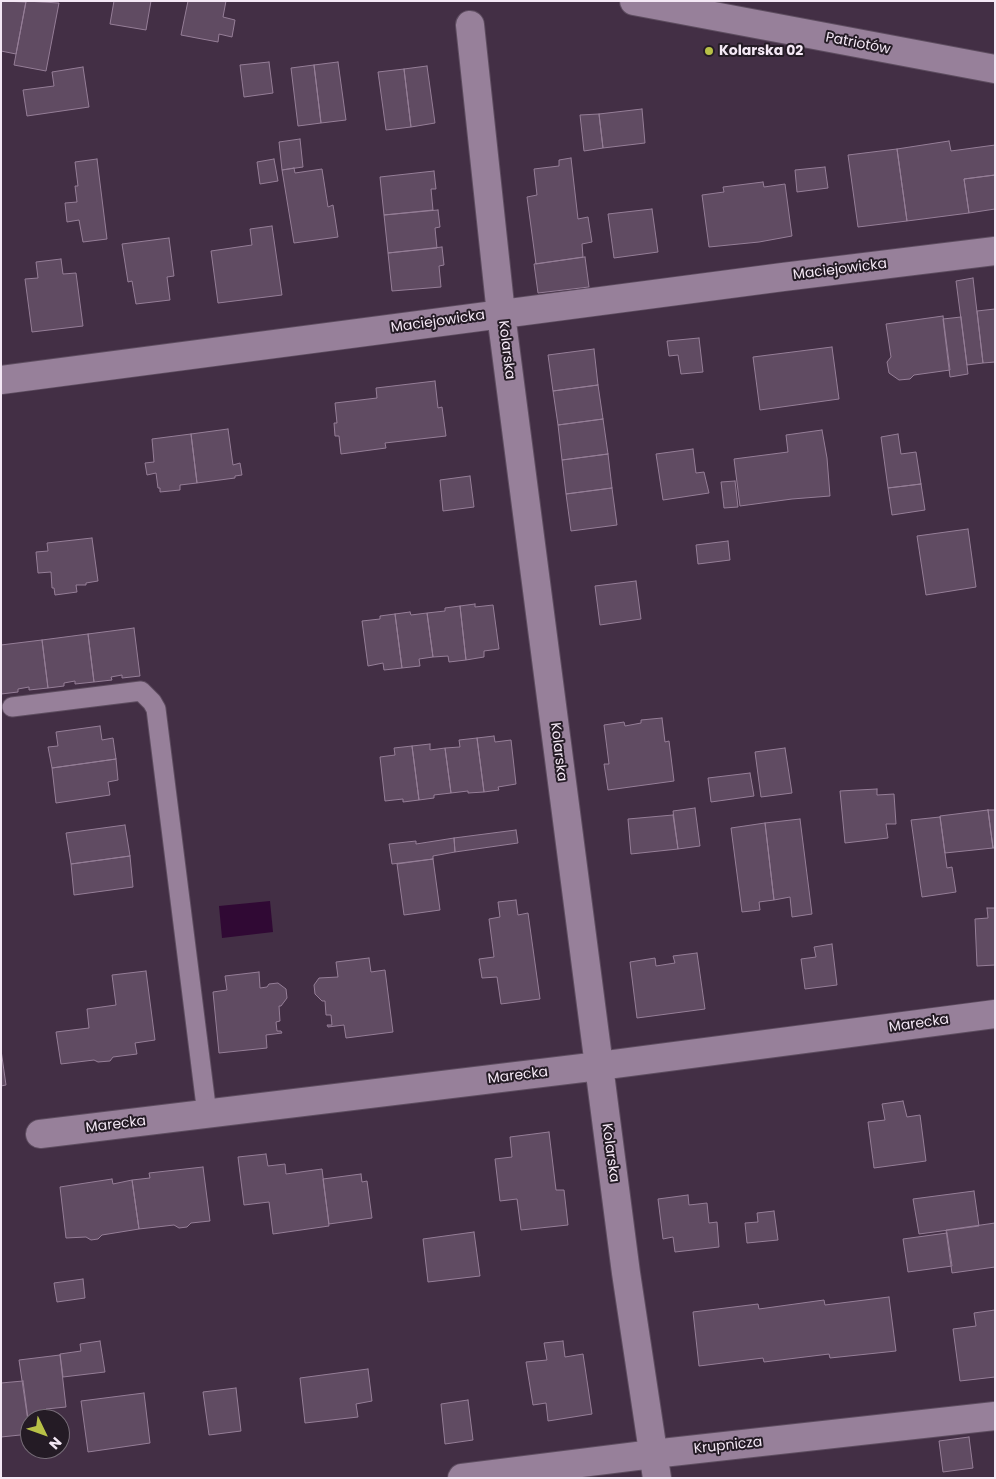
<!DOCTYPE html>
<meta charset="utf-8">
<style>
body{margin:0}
#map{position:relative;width:996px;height:1479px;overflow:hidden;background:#432f45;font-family:Poppins,sans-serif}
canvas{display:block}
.frame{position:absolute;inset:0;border:2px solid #f4e8f5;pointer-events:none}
.north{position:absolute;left:20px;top:1409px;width:50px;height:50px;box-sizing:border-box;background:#241b25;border:1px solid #776d78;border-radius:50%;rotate:132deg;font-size:14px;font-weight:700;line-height:20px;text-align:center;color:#f4e8f5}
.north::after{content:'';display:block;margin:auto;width:18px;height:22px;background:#b8c147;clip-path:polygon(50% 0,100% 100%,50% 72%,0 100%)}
</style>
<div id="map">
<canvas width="996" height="1479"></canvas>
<div class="frame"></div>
<div class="north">N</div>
</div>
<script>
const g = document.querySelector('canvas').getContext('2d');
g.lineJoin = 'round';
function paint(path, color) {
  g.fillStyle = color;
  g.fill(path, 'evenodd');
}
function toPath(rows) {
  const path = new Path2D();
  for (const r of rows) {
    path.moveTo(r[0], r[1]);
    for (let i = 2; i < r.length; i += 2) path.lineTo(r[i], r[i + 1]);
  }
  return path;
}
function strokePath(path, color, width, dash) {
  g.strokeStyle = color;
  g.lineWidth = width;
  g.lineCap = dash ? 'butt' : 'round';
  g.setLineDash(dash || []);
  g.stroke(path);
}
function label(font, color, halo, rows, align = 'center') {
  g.font = font + ' Poppins,sans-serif';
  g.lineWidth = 4;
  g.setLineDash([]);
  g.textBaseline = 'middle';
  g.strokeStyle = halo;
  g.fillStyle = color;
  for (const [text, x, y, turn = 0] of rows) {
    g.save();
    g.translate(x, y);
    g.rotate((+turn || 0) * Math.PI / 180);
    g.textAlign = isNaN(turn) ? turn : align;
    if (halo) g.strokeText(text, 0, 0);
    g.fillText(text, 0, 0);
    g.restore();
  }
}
const water = toPath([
 [270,901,273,932,222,938,219,906]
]);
const building = toPath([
 [1,1,26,2,16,54,1,51,1,1],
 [26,1,59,3,46,71,14,65,26,1],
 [114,1,151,1,146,30,110,24,114,1],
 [188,1,226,1,223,17,235,20,232,37,219,34,218,42,181,35,188,1],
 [269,62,273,93,244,97,240,65,269,62],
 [338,62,346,120,321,123,314,65,338,62],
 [314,65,321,123,298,126,291,68,314,65],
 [427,66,435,123,411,127,404,69,427,66],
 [83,67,89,107,27,116,23,90,54,86,52,72,83,67],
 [404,69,411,127,386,130,378,72,404,69],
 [642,109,645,143,603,148,599,114,642,109],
 [599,114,603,148,584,151,580,115,599,114],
 [300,139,303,167,282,170,279,142,300,139],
 [949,141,951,151,995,145,995,175,964,179,969,213,907,221,897,149,949,141],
 [897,149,907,221,858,227,848,155,897,149],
 [571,158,578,219,588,217,592,242,582,244,583,257,536,264,527,197,537,195,534,169,559,166,559,160,571,158],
 [97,159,107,239,83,242,79,220,67,222,65,203,77,202,75,186,78,186,75,162,97,159],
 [274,159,278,181,260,184,257,162,274,159],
 [825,167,828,188,797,192,795,170,825,167],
 [294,168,295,173,322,169,328,207,333,205,338,237,294,243,282,170,294,168],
 [434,171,436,189,431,189,433,210,384,215,380,177,434,171],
 [995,175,995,209,969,213,964,179,995,175],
 [763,182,764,187,785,184,792,236,759,242,709,247,702,195,724,192,723,187,763,182],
 [652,209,658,252,614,258,608,214,652,209],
 [438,210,440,227,435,228,437,248,388,253,384,215,438,210],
 [272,226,282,295,218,303,211,251,252,245,250,229,272,226],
 [169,238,174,276,167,277,170,300,136,304,132,281,128,282,122,244,169,238],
 [442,247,444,265,439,266,441,287,392,291,388,253,442,247],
 [585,257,589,287,538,293,534,264,585,257],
 [61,259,63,274,76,273,83,326,32,332,25,279,38,278,36,262,61,259],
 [973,278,983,363,967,365,956,281,973,278],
 [995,309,995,362,983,363,977,311,995,309],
 [943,316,950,370,914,375,910,379,899,380,889,373,887,362,891,357,886,324,943,316],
 [961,317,968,374,950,377,943,319,961,317],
 [699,338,703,372,681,374,678,355,669,356,667,341,699,338],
 [832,347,839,399,760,410,753,357,832,347],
 [594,349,598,385,553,391,548,355,594,349],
 [435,381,438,408,442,407,446,436,385,443,386,448,341,454,339,436,335,436,334,423,337,423,335,403,377,398,376,388,435,381],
 [598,385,603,419,558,425,553,391,598,385],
 [603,419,608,454,562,460,558,425,603,419],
 [228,429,233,465,240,463,242,475,235,476,235,478,197,483,191,434,228,429],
 [822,430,827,458,830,496,792,499,740,506,734,459,788,452,786,435,822,430],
 [191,434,197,483,180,485,180,490,160,492,160,488,158,488,156,473,147,475,145,463,154,462,152,439,191,434],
 [898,434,901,454,916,452,921,484,888,488,881,437,898,434],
 [693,449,696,473,704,472,709,493,663,500,656,454,693,449],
 [608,454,612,488,566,494,562,460,608,454],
 [470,476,474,507,443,511,440,480,470,476],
 [735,481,738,507,724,508,721,482,735,481],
 [921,484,925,510,892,515,888,488,921,484],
 [612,488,617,525,571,531,566,494,612,488],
 [968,529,976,587,926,595,917,536,968,529],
 [92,538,98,581,86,583,86,585,76,585,77,592,55,595,54,588,52,588,51,572,38,573,36,552,48,551,47,543,92,538],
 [728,541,730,560,698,564,696,545,728,541],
 [636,581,641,619,600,625,595,586,636,581],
 [475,604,475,607,493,605,499,649,484,651,484,657,466,660,460,606,475,604],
 [460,606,466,660,449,662,448,656,433,657,427,613,445,611,445,608,460,606],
 [410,612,411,615,427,613,433,657,419,659,420,666,402,668,395,614,410,612],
 [395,614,402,668,384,670,383,663,368,666,362,621,380,619,380,616,395,614],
 [134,628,140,676,122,678,122,675,111,677,112,680,94,682,88,634,134,628],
 [88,634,94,682,75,684,75,681,64,683,64,686,48,688,42,640,88,634],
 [42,640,48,688,29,690,29,687,18,689,18,692,1,694,1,645,42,640],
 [662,718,665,742,669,741,674,781,608,790,604,764,609,764,604,725,624,722,625,726,641,723,641,720,662,718],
 [100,726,102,740,113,738,116,759,52,768,48,747,58,746,56,732,100,726],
 [494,736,495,742,511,740,516,784,498,787,499,790,484,792,477,738,494,736],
 [477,738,484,792,468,793,468,791,451,793,445,748,460,747,459,740,477,738],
 [430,744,430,750,445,748,451,793,434,795,434,798,419,800,412,746,430,744],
 [412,746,419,800,403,802,403,799,385,801,380,757,395,755,394,748,412,746],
 [785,748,792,793,761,797,755,752,785,748],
 [116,759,118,780,108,782,110,795,56,803,52,768,116,759],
 [750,773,754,796,711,802,708,778,750,773],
 [877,789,877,795,894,794,896,824,886,824,888,838,845,843,840,791,877,789],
 [695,808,700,846,678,849,673,811,695,808],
 [988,810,993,848,945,853,940,816,988,810],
 [988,810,995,810,995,848,993,848,988,810],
 [673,815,678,849,631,854,628,819,673,815],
 [940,817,947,868,952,867,956,892,922,897,911,820,940,817],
 [800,819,812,914,792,917,790,897,774,900,765,823,800,819],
 [765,823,774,900,759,902,760,910,742,912,731,828,765,823],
 [125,825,130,856,71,864,66,833,125,825],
 [516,830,518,843,455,852,454,838,516,830],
 [454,838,455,852,433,856,433,859,392,864,389,844,416,841,416,844,454,838],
 [130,856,133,887,74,895,71,864,130,856],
 [433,859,440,910,404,915,397,864,433,859],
 [516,900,518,915,528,913,540,999,501,1004,497,977,482,978,479,959,494,957,489,919,500,917,498,902,516,900],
 [987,908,995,908,995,965,977,966,975,919,988,918,987,908],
 [832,944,837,985,805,989,801,959,816,957,814,947,832,944],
 [697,953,705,1009,637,1018,630,962,655,958,656,966,675,963,673,956,697,953],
 [369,958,371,972,385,970,393,1032,346,1038,344,1025,328,1027,327,1025,332,1025,331,1015,326,1015,325,1001,322,1001,315,994,314,985,319,978,338,977,336,962,369,958],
 [146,971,155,1040,135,1043,137,1054,113,1057,110,1061,98,1062,94,1060,61,1064,56,1032,89,1028,87,1009,116,1005,112,975,146,971],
 [259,972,260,988,267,987,269,984,278,983,286,989,287,998,281,1006,279,1006,280,1021,276,1022,277,1031,281,1031,282,1033,266,1035,267,1048,219,1053,213,992,227,990,225,976,259,972],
 [1,1050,6,1085,1,1086,1,1050],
 [903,1101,907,1117,920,1115,926,1161,874,1168,868,1122,885,1120,882,1104,903,1101],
 [549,1132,556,1190,564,1190,568,1225,521,1230,517,1199,500,1201,495,1159,512,1157,510,1137,549,1132],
 [266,1154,268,1166,285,1164,286,1174,322,1169,329,1226,273,1234,269,1202,244,1205,238,1157,266,1154],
 [203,1167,210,1221,191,1223,187,1227,179,1228,174,1225,139,1229,132,1180,150,1178,149,1173,203,1167],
 [361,1174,362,1182,367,1181,372,1218,329,1224,323,1179,361,1174],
 [112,1179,113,1184,132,1180,139,1229,102,1235,98,1239,91,1240,86,1237,66,1238,60,1187,112,1179],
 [974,1191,979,1226,919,1234,913,1199,974,1191],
 [688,1195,689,1205,707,1203,709,1223,717,1222,719,1247,675,1252,673,1237,663,1239,658,1199,688,1195],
 [774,1211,778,1240,747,1243,745,1223,758,1222,757,1213,774,1211],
 [995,1223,995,1267,952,1273,946,1230,995,1223],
 [474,1232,480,1276,428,1282,423,1239,474,1232],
 [947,1233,952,1266,908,1272,903,1239,947,1233],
 [83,1279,85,1298,57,1302,54,1283,83,1279],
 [889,1297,896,1351,830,1358,829,1354,764,1362,763,1358,699,1366,693,1312,758,1304,759,1309,824,1300,825,1305,889,1297],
 [995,1310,995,1377,960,1381,953,1329,976,1326,974,1313,995,1310],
 [100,1341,105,1372,63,1377,60,1354,81,1351,80,1344,100,1341],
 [563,1341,565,1357,583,1354,592,1414,548,1421,546,1403,533,1405,526,1362,547,1360,544,1343,563,1341],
 [60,1355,66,1407,46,1409,47,1419,30,1419,28,1421,19,1360,60,1355],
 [368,1369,372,1401,356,1404,358,1417,305,1423,300,1378,368,1369],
 [23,1381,30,1434,1,1437,1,1383,23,1381],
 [236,1388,241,1431,209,1435,203,1392,236,1388],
 [144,1393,150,1443,88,1452,81,1401,144,1393],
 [468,1400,473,1440,445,1444,441,1404,468,1400],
 [969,1437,973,1468,943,1472,939,1441,969,1437]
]);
const lane = toPath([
 [12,707,141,691,152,702,156,709,207,1114]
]);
const street = toPath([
 [470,25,501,314,626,1273,657,1478],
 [1,380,783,277,995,251],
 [40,1134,599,1066,995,1014],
 [462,1478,653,1454,995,1416]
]);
const secondary = toPath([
 [634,1,995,69]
]);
const markers = [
 [709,51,5,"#b8c147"]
];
const streetNames = [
 ["Patriotów",858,44,11],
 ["Maciejowicka",840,270,-7],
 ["Maciejowicka",438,322,-8],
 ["Kolarska",506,350,83],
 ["Kolarska",558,752,83],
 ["Marecka",919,1024,-8],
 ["Marecka",518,1076,-7],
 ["Marecka",116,1125,-7],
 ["Kolarska",610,1153,82],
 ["Krupnicza",728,1446,-6]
];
const poiNames = [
 ["Kolarska 02",719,51]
];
paint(water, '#300934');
paint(building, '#604b62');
strokePath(building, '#957e97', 1);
strokePath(lane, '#5e4d60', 21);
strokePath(street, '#5e4d60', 30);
strokePath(secondary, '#5e4d60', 30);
strokePath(lane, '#97809a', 19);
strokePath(street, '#97809a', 28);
strokePath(secondary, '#97809a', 28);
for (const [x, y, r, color] of markers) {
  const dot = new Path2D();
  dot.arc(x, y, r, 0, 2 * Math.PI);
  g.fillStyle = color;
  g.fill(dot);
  strokePath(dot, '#241b25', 2);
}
label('14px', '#f4e8f5', '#241b25', streetNames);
label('bold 14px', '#f4e8f5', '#241b25', poiNames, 'left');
</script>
